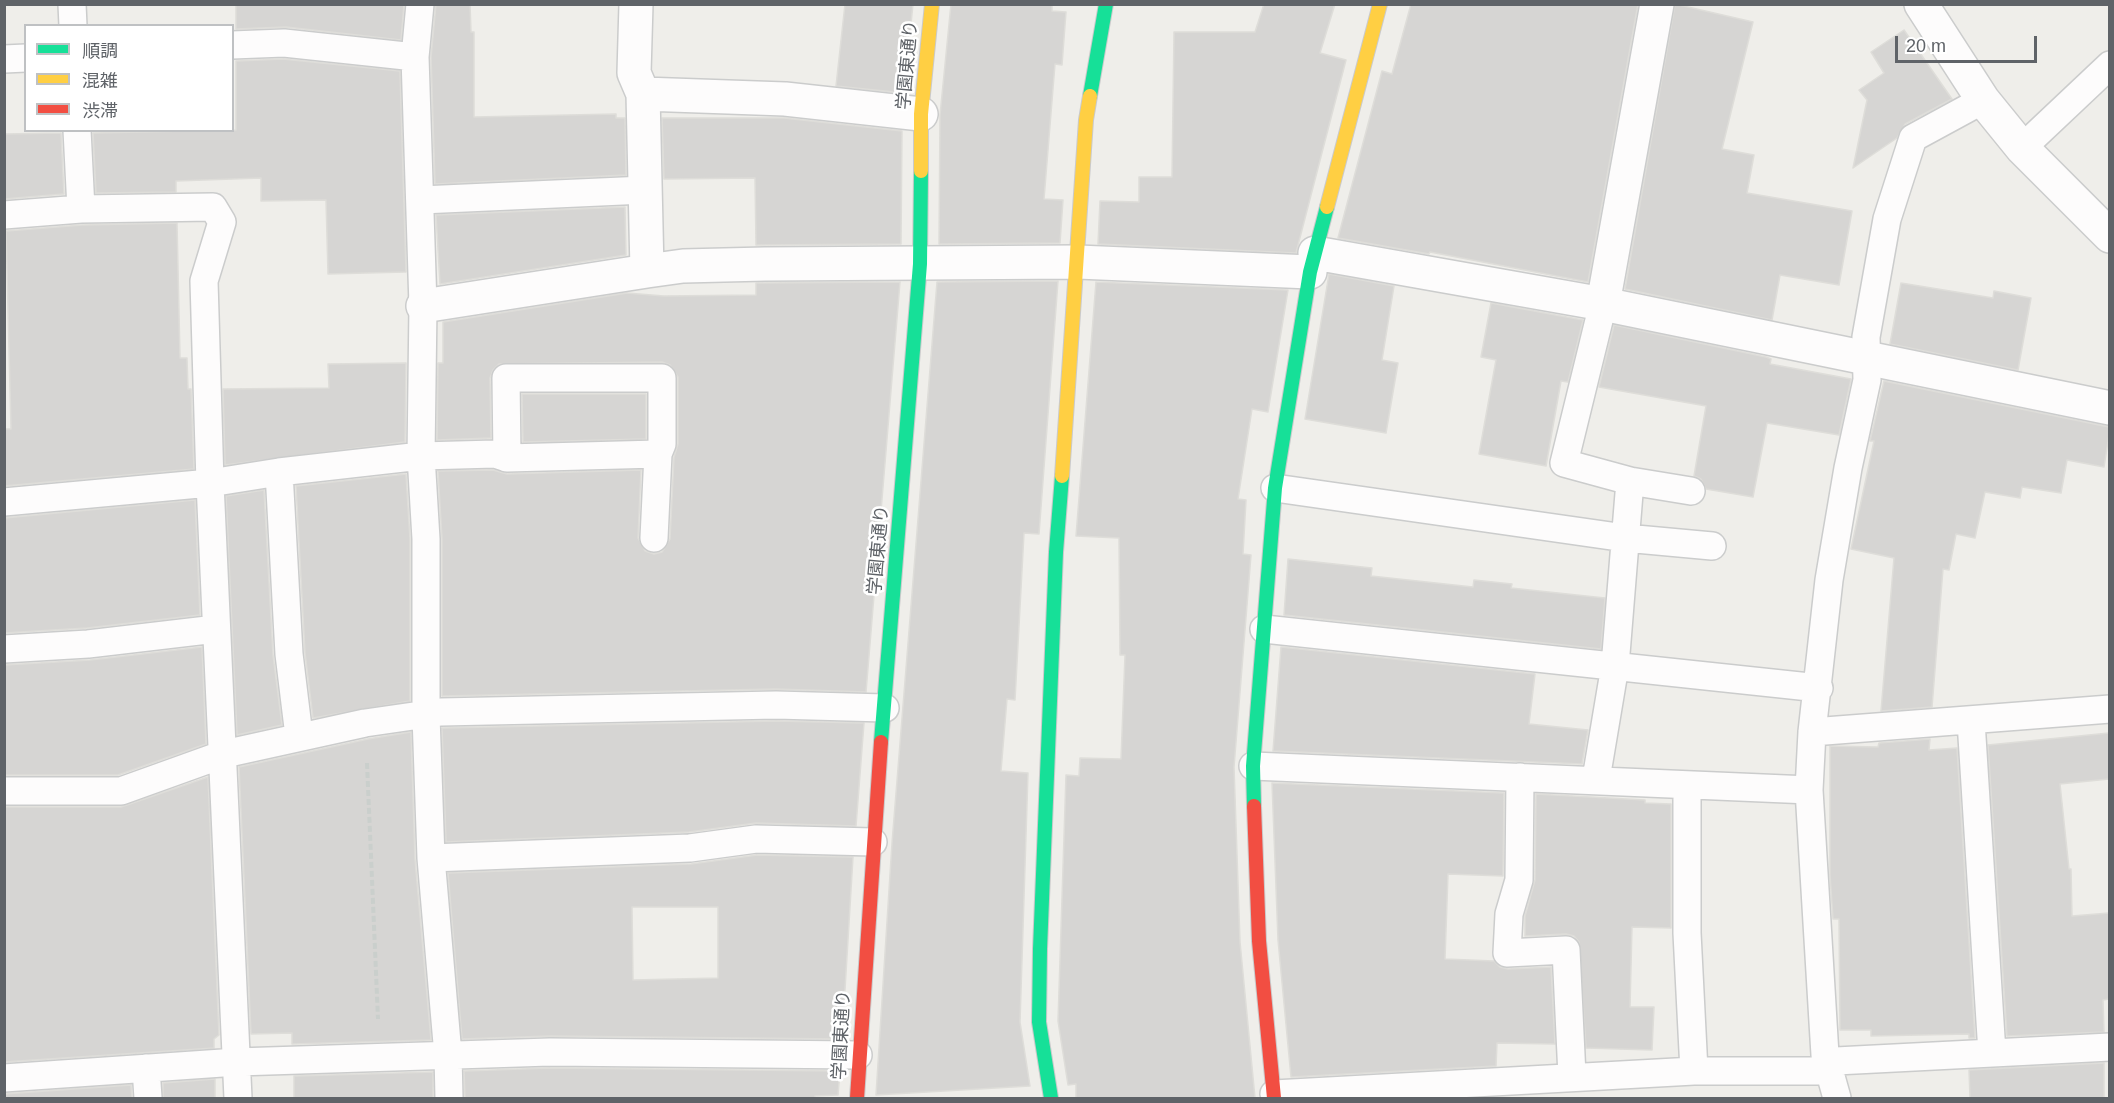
<!DOCTYPE html>
<meta charset="utf-8">
<style>
body{margin:0}
#map{position:relative;width:2114px;height:1103px;overflow:hidden;background:#efeeea;font-family:Arial,"Noto Sans JP",sans-serif}
canvas{display:block}
.frame{position:absolute;inset:0;border:6px solid #5f6368;pointer-events:none}
.legend{position:absolute;left:24px;top:24px;width:210px;height:108px;box-sizing:border-box;background:#fff;border:2px solid #bfc1c3;margin:0;padding:8px 10px;list-style:none;font-size:18px;color:#5f6368}
.legend li{display:flex;align-items:center;gap:12px;height:30px}
.legend b{width:30px;border:2px solid #bfc1c3}
.scale{position:absolute;left:1895px;top:36px;width:142px;height:27px;box-sizing:border-box;border:3px solid #5f6368;border-top:0;padding-left:8px;font-size:18px;line-height:21px;white-space:nowrap;color:#5f6368;-webkit-text-stroke:4px #fff;paint-order:stroke}
</style>
<div id="map">
<canvas width="2114" height="1103"></canvas>
<div class="frame"></div>
<ul class="legend">
<li><b style="height:8px;background:#16e098"></b>順調</li>
<li><b style="height:8px;background:#ffcf43"></b>混雑</li>
<li><b style="height:8px;background:#f24e42"></b>渋滞</li>
</ul>
<div class="scale">20 m</div>
</div>
<script>
const g = document.querySelector('canvas').getContext('2d');
g.lineJoin = 'round';
function paint(path, color) {
  g.fillStyle = color;
  g.fill(path, 'evenodd');
}
function toPath(rows) {
  const path = new Path2D();
  for (const r of rows) {
    path.moveTo(r[0], r[1]);
    for (let i = 2; i < r.length; i += 2) path.lineTo(r[i], r[i + 1]);
  }
  return path;
}
function strokePath(path, color, width, dash) {
  g.strokeStyle = color;
  g.lineWidth = width;
  g.lineCap = dash ? 'butt' : 'round';
  g.setLineDash(dash || []);
  g.stroke(path);
}
function label(font, color, halo, rows, align = 'center') {
  g.font = font + ' Arial,"Noto Sans JP",sans-serif';
  g.lineWidth = 5;
  g.setLineDash([]);
  g.textBaseline = 'middle';
  g.strokeStyle = halo;
  g.fillStyle = color;
  for (const [text, x, y, turn = 0] of rows) {
    g.save();
    g.translate(x, y);
    g.rotate((+turn || 0) * Math.PI / 180);
    g.textAlign = isNaN(turn) ? turn : align;
    if (halo) g.strokeText(text, 0, 0);
    g.fillText(text, 0, 0);
    g.restore();
  }
}
const building = toPath([
 [236,4,404,4,401,40,286,27,236,29,236,4],
 [436,4,470,4,471,32,474,32,474,117,616,114,616,118,625,118,626,175,435,184,431,57,436,4],
 [845,4,913,4,904,93,836,86,845,4],
 [951,4,1052,4,1052,11,1066,12,1062,65,1055,64,1044,199,1063,200,1060,243,939,244,940,115,951,4],
 [1264,4,1335,4,1320,53,1346,60,1296,253,1098,244,1100,201,1139,202,1139,177,1172,177,1174,32,1255,32,1264,4],
 [1411,4,1638,4,1588,282,1430,252,1429,254,1338,238,1382,71,1392,74,1411,4],
 [1675,4,1753,22,1722,149,1754,155,1747,193,1852,211,1839,285,1780,275,1772,320,1625,289,1675,4],
 [1904,30,1952,99,1905,124,1897,138,1853,168,1867,100,1859,90,1884,73,1871,52,1904,30],
 [283,59,400,71,406,272,328,274,326,200,261,201,261,178,176,181,176,192,96,193,93,133,236,130,236,61,283,59],
 [662,118,784,118,902,131,901,244,756,245,755,178,664,179,662,118],
 [61,133,64,194,4,199,4,134,61,133],
 [625,207,626,255,440,284,436,215,625,207],
 [177,223,180,358,187,358,188,389,191,389,194,469,4,486,4,429,11,429,6,231,82,225,177,223],
 [1329,274,1394,286,1382,360,1398,363,1386,433,1305,419,1329,274],
 [1058,281,1039,534,1024,533,1015,700,1007,699,1001,771,1028,773,1020,1022,1030,1086,876,1095,892,843,937,282,1058,281],
 [900,282,866,692,776,689,442,696,442,539,438,471,493,470,507,474,641,470,638,538,645,551,654,554,662,552,670,539,674,457,678,444,678,377,670,365,662,362,499,364,493,370,490,378,491,438,437,440,438,363,443,363,443,322,627,293,664,296,756,295,756,283,900,282],
 [1096,282,1288,290,1268,412,1252,409,1238,499,1246,500,1243,554,1251,555,1234,767,1240,942,1255,1098,1076,1098,1076,1084,1068,1085,1058,1021,1066,775,1079,776,1080,758,1121,759,1125,655,1120,655,1119,538,1076,536,1096,282],
 [1901,283,1993,298,1994,291,2031,298,2018,370,1890,344,1901,283],
 [1491,303,1583,320,1568,382,1561,381,1546,466,1479,454,1496,360,1481,357,1491,303],
 [1614,325,1766,357,1771,359,1770,364,1851,379,1839,435,1767,423,1753,497,1706,489,1701,479,1694,476,1706,406,1599,387,1614,325],
 [406,363,405,442,225,465,223,389,329,388,328,364,406,363],
 [1884,381,2109,427,2109,435,2104,467,2067,460,2061,493,2022,487,2020,498,1985,492,1975,538,1956,534,1949,570,1943,569,1932,707,1881,711,1894,558,1851,549,1874,441,1870,441,1884,381],
 [522,394,646,394,646,439,523,442,522,394],
 [406,474,410,539,410,701,313,718,305,653,296,486,406,474],
 [264,490,273,655,282,725,237,735,226,496,264,490],
 [195,500,200,615,87,628,4,633,4,518,195,500],
 [1288,559,1372,568,1371,576,1473,587,1474,580,1512,584,1511,588,1605,598,1601,649,1284,615,1288,559],
 [202,647,206,744,118,775,4,775,4,665,90,660,202,647],
 [1281,647,1535,674,1529,724,1588,730,1582,764,1273,751,1281,647],
 [776,721,864,723,856,826,756,823,689,832,446,842,442,728,776,721],
 [411,732,415,859,431,1040,292,1044,292,1033,251,1034,239,767,368,739,411,732],
 [2109,733,2109,779,2060,784,2069,869,2071,869,2072,916,2109,913,2109,999,2103,1000,2104,1032,2007,1036,1988,745,2109,733],
 [1930,739,1929,750,1957,748,1975,1038,1969,1038,1969,1034,1871,1036,1871,1030,1840,1030,1839,919,1833,919,1830,875,1830,746,1878,747,1879,743,1930,739],
 [208,777,219,1035,214,1039,214,1048,4,1062,4,807,121,807,208,777],
 [1272,783,1504,793,1503,876,1448,874,1445,959,1494,961,1500,967,1508,969,1551,967,1555,1044,1497,1043,1496,1066,1291,1077,1278,940,1272,783],
 [1536,794,1645,800,1645,803,1671,804,1671,928,1632,927,1630,1007,1654,1007,1652,1050,1586,1048,1579,942,1574,936,1566,934,1525,936,1525,916,1535,880,1536,794],
 [757,855,853,857,842,1039,550,1036,462,1039,448,873,691,864,757,855],
 [632,907,718,907,718,978,633,980,632,907],
 [2104,1063,2104,1098,1970,1098,1969,1070,2104,1063],
 [550,1068,840,1071,838,1095,815,1096,815,1098,465,1098,464,1071,550,1068],
 [433,1072,433,1098,294,1098,294,1076,433,1072],
 [215,1079,215,1098,163,1098,163,1083,215,1079],
 [131,1085,132,1098,4,1098,4,1094,131,1085]
]);
const path = toPath([
 [367,763,378,1019]
]);
const lane = toPath([
 [72,4,73,26],
 [420,4,415,57,423,306,421,456,426,539,426,716,431,858,448,1055,449,1098],
 [232,45,284,43,415,57],
 [4,59,26,58],
 [77,130,81,209],
 [2022,148,2110,65],
 [421,200,645,190],
 [4,215,81,209,213,207,222,222,204,281,210,483,238,1098],
 [1603,304,1564,463,1630,481,1691,491],
 [507,458,506,378,662,378,662,444,658,454],
 [279,472,289,654,299,736],
 [1275,488,1625,538,1712,546],
 [4,502,210,483,279,472,421,456,495,454,507,458,658,454,654,538],
 [1264,629,1819,688],
 [4,649,88,644,216,629],
 [1971,721,1992,1053],
 [1812,732,2110,709],
 [1253,766,1809,790],
 [1520,777,1519,880,1509,914,1507,953,1566,950,1572,1076],
 [1596,779,1615,666,1630,481],
 [1687,785,1687,933,1694,1071],
 [4,791,121,791,224,754,365,723,441,712,776,705,885,708],
 [431,858,690,848,756,839,873,842],
 [146,1068,148,1098],
 [4,1078,237,1062,550,1052,858,1055],
 [1274,1094,1694,1071,1820,1071,1836,1061,2110,1047],
 [1837,1098,1825,1055,1809,790,1812,732,1829,580,1848,468,1867,380,1866,337,1887,219,1913,138,1983,100]
]);
const street = toPath([
 [1921,4,1983,100,2022,148,2110,236],
 [643,94,785,99,921,114],
 [1315,253,1603,304,2110,408],
 [647,271,683,266,765,264,1078,262,1310,272],
 [1603,304,1657,4],
 [423,306,647,271,643,94,634,73,636,4]
]);
const fast = toPath([
 [1090,96,1106,4],
 [881,742,920,264,921,171],
 [1254,806,1253,766,1275,488,1310,272,1327,207],
 [1051,1098,1039,1022,1040,949,1056,552,1062,476]
]);
const slow = toPath([
 [921,171,921,114,932,4],
 [1327,207,1380,4],
 [1062,476,1086,120,1090,96]
]);
const jam = toPath([
 [1254,806,1259,941,1274,1098],
 [857,1098,881,742]
]);
const streetNames = [
 ["学園東通り",908,65,-85],
 ["学園東通り",879,550,-85],
 ["学園東通り",842,1035,-87]
];
paint(building, '#d6d5d3');
strokePath(building, '#deddd9', 1.5);
strokePath(lane, '#cbcccc', 30);
strokePath(street, '#cbcccc', 36);
strokePath(fast, '#cacacb', 16);
strokePath(slow, '#cacacb', 16);
strokePath(jam, '#cacacb', 16);
strokePath(path, '#cacfcc', 4, [6, 3]);
strokePath(lane, '#fdfcfc', 27);
strokePath(street, '#fdfcfc', 33);
strokePath(fast, '#16e098', 14);
strokePath(slow, '#ffcf43', 14);
strokePath(jam, '#f24e42', 14);
label('18px', '#5f6368', '#fff', streetNames);
</script>
